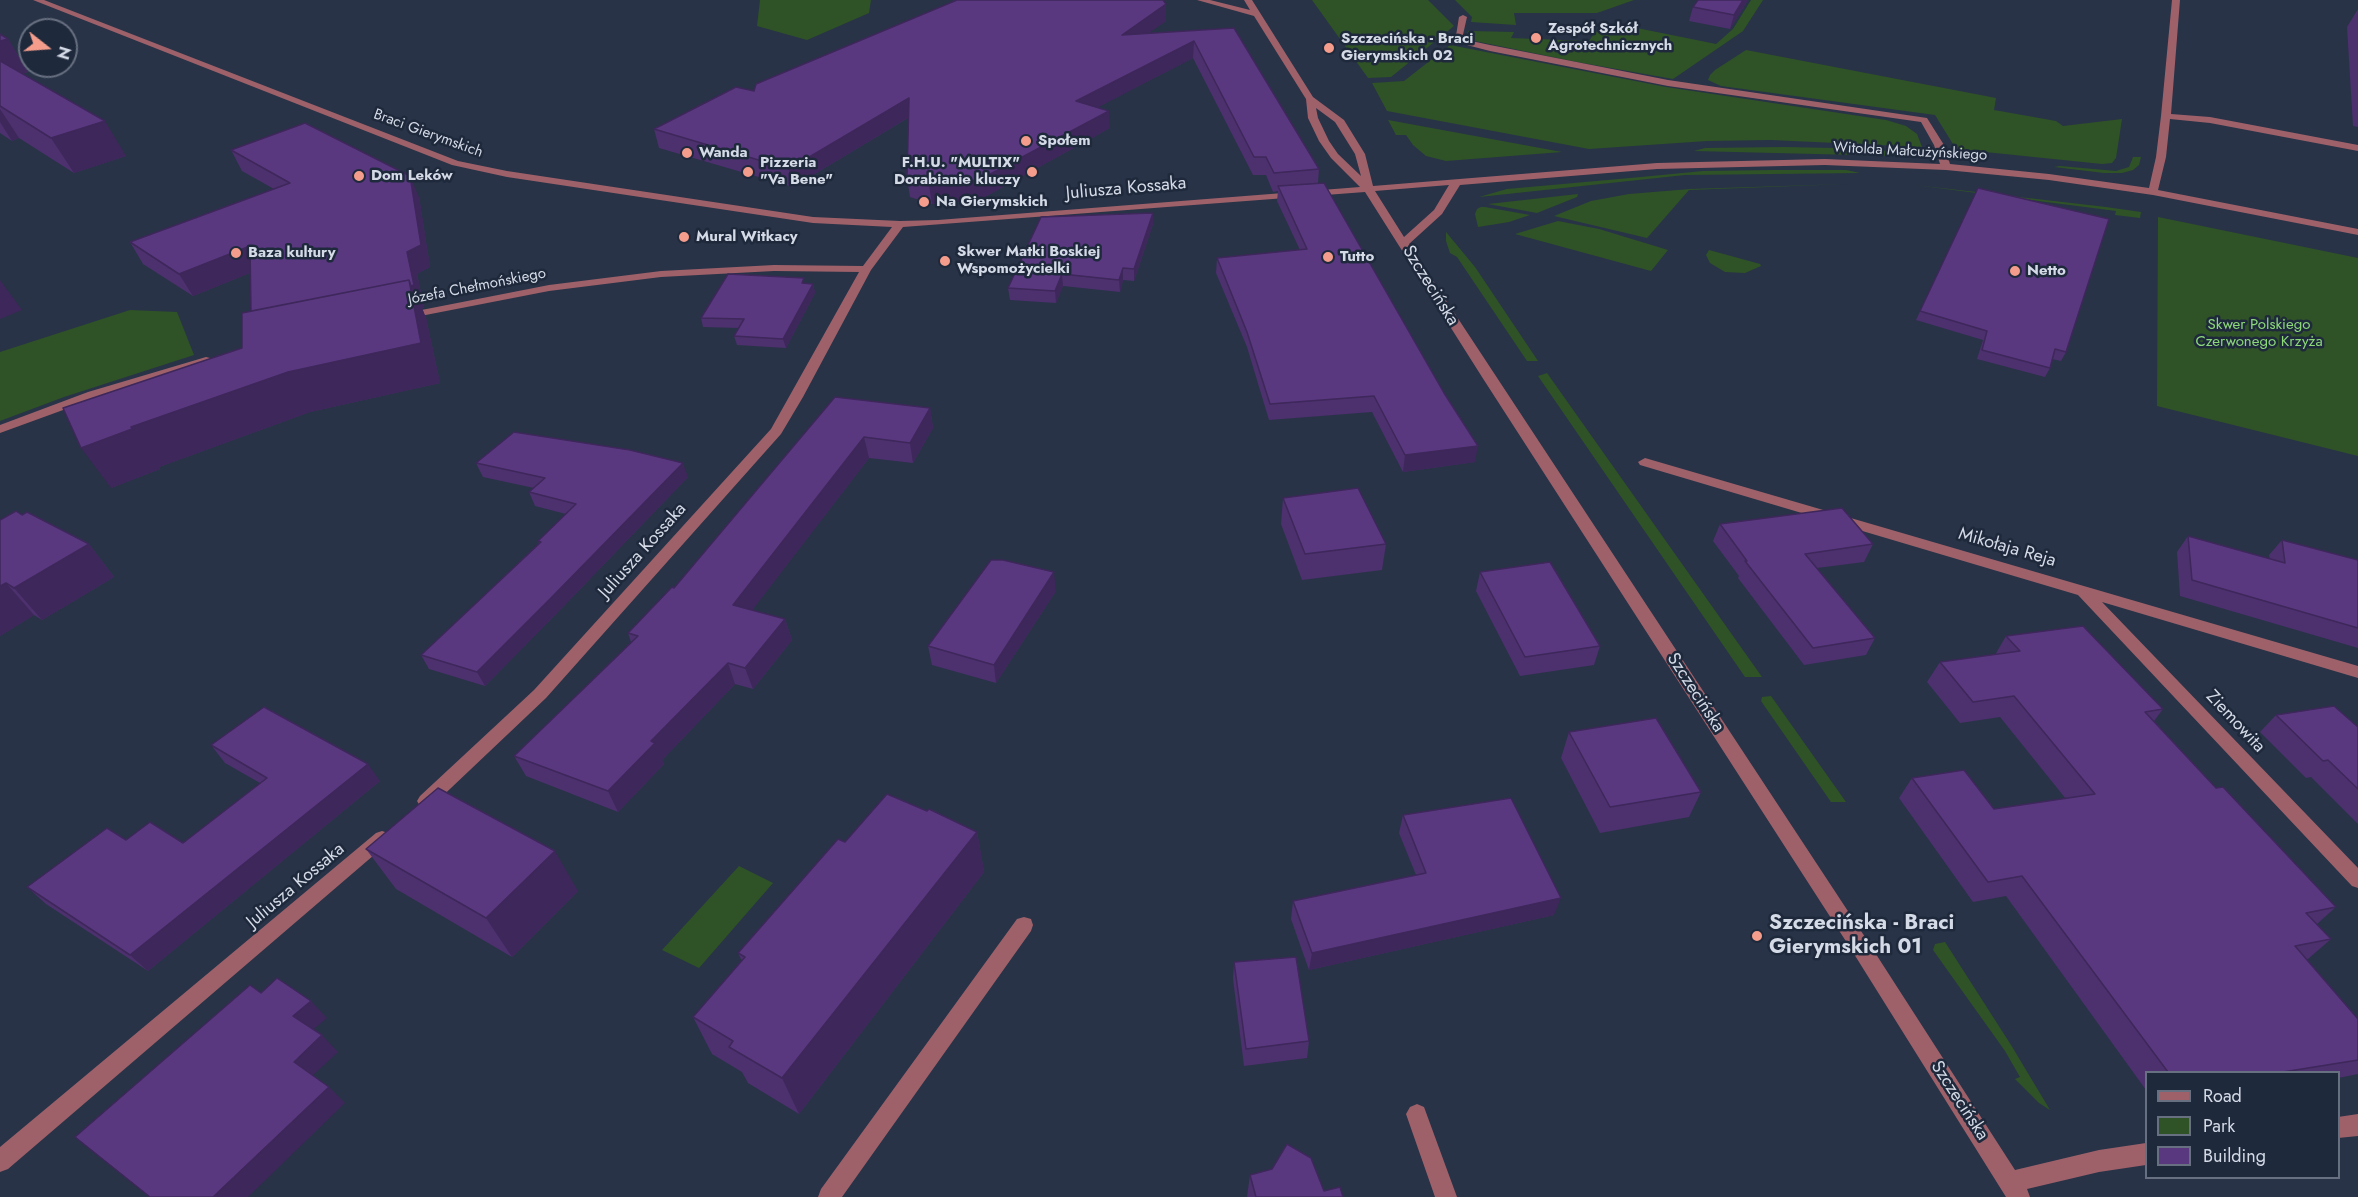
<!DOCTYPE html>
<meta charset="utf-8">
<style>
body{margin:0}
#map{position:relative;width:2358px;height:1197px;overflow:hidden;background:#283347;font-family:Jost,sans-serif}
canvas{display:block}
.legend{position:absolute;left:2145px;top:1071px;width:195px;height:108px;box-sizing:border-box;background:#1f293c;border:2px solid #677080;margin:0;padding:8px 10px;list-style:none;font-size:18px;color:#d4dbe7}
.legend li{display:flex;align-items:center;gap:12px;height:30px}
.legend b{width:30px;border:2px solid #677080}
.north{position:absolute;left:18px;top:18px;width:60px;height:60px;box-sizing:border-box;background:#1f293c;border:2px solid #677080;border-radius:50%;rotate:107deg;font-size:16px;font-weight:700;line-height:24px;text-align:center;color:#d4dbe7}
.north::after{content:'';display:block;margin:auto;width:21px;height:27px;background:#f49d8c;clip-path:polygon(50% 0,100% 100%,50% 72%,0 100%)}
</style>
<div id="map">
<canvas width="2358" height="1197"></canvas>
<ul class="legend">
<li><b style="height:8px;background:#9e616a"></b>Road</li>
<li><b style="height:16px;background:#2f5326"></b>Park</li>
<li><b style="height:16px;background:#593880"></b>Building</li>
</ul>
<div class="north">N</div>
</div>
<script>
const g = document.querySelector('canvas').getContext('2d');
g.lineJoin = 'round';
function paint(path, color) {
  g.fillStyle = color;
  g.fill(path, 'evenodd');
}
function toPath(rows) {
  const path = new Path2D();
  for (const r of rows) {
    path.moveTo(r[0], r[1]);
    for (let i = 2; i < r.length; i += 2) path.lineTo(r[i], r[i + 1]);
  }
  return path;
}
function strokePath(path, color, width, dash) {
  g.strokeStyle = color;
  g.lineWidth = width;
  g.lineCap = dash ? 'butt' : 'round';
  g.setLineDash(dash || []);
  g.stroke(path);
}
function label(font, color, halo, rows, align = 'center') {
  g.font = font + ' Jost,sans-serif';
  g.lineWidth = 5;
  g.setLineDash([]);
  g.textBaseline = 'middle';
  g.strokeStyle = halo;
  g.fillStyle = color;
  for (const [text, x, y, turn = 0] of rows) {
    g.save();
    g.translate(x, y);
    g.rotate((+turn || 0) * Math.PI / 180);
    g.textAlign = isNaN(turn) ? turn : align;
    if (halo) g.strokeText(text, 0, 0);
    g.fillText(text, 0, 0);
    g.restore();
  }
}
const green = toPath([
 [760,0,871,0,869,13,807,40,757,26],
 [1312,0,1428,0,1454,26,1391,77,1368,78],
 [1455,0,1634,0,1597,13,1514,13,1516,25,1471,22,1472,17],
 [1751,0,1763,0,1743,31,1673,79,1577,62,1465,39,1468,31,1514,32,1511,38,1589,41,1595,32,1627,26,1716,44,1733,29],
 [1450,45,1666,87,1886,120,1906,126,1917,134,1922,147,1771,140,1707,141,1589,149,1387,111,1372,83,1404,81],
 [1746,50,1996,98,1994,110,2056,121,2063,126,2122,119,2116,158,2112,163,2102,164,1956,149,1935,115,1721,86,1708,80,1710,75,1715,70],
 [1388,120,1562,152,1446,161,1426,156,1413,145,1406,135,1396,135],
 [1784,147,1834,148,1918,152,1896,156,1694,151,1705,148],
 [2133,157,2141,157,2139,165,2133,170,2122,173,2104,173,2054,167,2060,166,2116,171,2129,167],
 [1774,170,1846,170,1860,173,1685,175,1479,197,1507,189,1641,177,1703,171],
 [1846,184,1689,190,1647,238,1554,216,1591,201,1629,194,1690,189],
 [1915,185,2106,207,2141,212,2140,218,2115,215,2116,211],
 [1578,194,1577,197,1537,213,1488,204],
 [1481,207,1485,207,1530,215,1509,222,1478,227,1475,214,1477,209],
 [2158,217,2358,258,2358,456,2157,406],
 [1558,221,1599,229,1668,250,1651,271,1515,234],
 [1446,232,1475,267,1538,361,1527,361,1457,257,1450,253,1446,241],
 [1709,250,1760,264,1761,266,1745,273,1725,272,1710,263,1706,255],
 [130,310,177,312,194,355,64,397,0,421,0,352],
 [1547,373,1762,677,1745,677,1538,376],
 [1771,696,1846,802,1831,802,1761,701,1762,697],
 [739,866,773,883,699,968,662,950],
 [1945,942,2011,1045,2050,1110,2039,1103,2015,1079,2020,1077,2005,1051,1933,950,1935,944]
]);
const minor = toPath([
 [33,0,44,0,458,161,507,171,813,217,900,221,938,220,1360,187,1331,158,1319,141,1308,118,1306,99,1254,16,1197,0,1210,0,1250,10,1244,0,1252,0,1313,97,1344,120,1365,154,1373,186,1657,163,1825,159,1940,164,1934,145,1921,122,1668,86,1490,51,1455,42,1459,17,1463,15,1467,17,1462,39,1490,45,1668,80,1927,118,1944,145,1950,164,2049,174,2149,188,2156,157,2161,116,2172,0,2180,0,2171,114,2210,117,2358,145,2358,151,2210,123,2170,119,2166,157,2158,190,2358,229,2358,235,2153,195,2049,180,1946,170,1825,165,1657,169,1460,185,1442,214,1409,244,1863,934,2015,1170,2099,1150,2146,1143,2146,1165,2099,1172,2027,1189,2030,1197,2006,1197,1849,946,1482,377,1365,192,903,227,871,270,803,397,781,434,546,698,432,806,426,808,420,806,417,801,420,796,534,690,771,429,859,272,774,271,661,277,549,291,405,319,401,318,401,314,549,285,661,271,774,265,863,266,892,227,813,223,507,177,452,165,33,0],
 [1316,108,1335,122,1355,154,1361,176,1338,154,1329,141,1318,118,1316,108],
 [1449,185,1434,210,1404,237,1375,191,1449,185],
 [206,357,210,358,210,364,96,398,0,433,0,425,88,392,206,357],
 [1645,458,2358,666,2358,678,2102,602,2358,868,2358,888,2352,886,2078,595,1640,465,1638,462,1645,458],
 [382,831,388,833,391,838,388,843,8,1169,0,1172,0,1147,376,833,382,831],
 [1024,917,1031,919,1033,925,1031,931,842,1197,818,1197,821,1189,1017,919,1024,917],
 [1417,1104,1424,1107,1457,1197,1435,1197,1406,1114,1410,1107,1417,1104],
 [2358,1114,2358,1136,2338,1138,2338,1117,2358,1114]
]);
const wall = toPath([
 [952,0,1163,0,1166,4,1166,21,1148,33,1234,28,1319,169,1318,183,1475,462,1403,472,1372,412,1269,420,1247,347,1216,273,1217,258,1300,250,1277,201,1278,191,1273,192,1266,175,1253,175,1193,58,1098,107,1110,128,981,199,932,204,910,197,907,178,908,118,793,187,659,148,654,129,754,91,955,1],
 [1748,0,1730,29,1689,21,1693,7],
 [2358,9,2358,127,2353,126,2347,27],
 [0,34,8,39,28,72,22,74,126,156,74,173,19,138,12,141,0,133],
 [231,150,419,197,430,267,417,274,424,308,422,308,426,318,440,383,310,412,159,467,160,469,111,488,242,348,251,311,250,273,193,296,143,264,130,242,274,189,242,171],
 [1978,188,2066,352,2061,361,2052,359,2050,368,2045,377,1977,359,1983,340,1916,320],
 [1153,213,1153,224,1134,281,1123,280,1120,292,1063,286,1056,303,1010,300,1008,288],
 [805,283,813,284,815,293,786,348,737,345,734,336,739,328,703,327,701,318],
 [835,397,930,408,933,428,913,463,869,458,752,610,785,619,792,640,753,689,735,684,662,760,664,764,618,812,526,776,514,756,631,642,628,633,674,588],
 [476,463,688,477,557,613,485,686,429,669,421,655,539,543,538,541,566,514,535,506,529,492,534,488,483,477],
 [1283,498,1386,544,1382,570,1302,580,1281,524],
 [0,520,89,544,114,577,42,620,34,615,0,636],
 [1720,524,1873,544,1864,562,1817,568,1875,638,1866,655,1804,665,1738,578,1739,576,1713,541],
 [2188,536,2270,559,2269,555,2282,540,2358,560,2358,648,2180,596,2177,552],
 [1480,572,1600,646,1594,665,1520,676,1476,591],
 [1056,591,996,683,932,665,928,646],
 [2006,636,2163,709,2154,721,2216,788,2336,907,2317,924,2331,939,2308,959,2306,959,2358,1019,2358,1074,2338,1078,2338,1072,2146,1072,2146,1090,2006,896,1973,902,1899,798,1912,778,1994,809,2066,799,2000,717,1960,723,1927,682,1940,662,1995,655],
 [2276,715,2358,727,2358,824,2311,777,2306,778,2260,732],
 [1569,732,1701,792,1689,817,1600,833,1561,758],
 [211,745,380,781,148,971,46,904,27,887,126,840,183,843,260,783,225,763],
 [1403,815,1554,915,1309,970,1291,919,1293,901,1416,875,1399,833],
 [977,832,984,872,799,1114,748,1083,742,1072,712,1054,693,1017,742,961,738,953,845,842],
 [366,849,578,891,512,957,396,889],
 [1234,962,1309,1041,1307,1058,1244,1066,1233,979],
 [1250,1175,1324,1191,1343,1197,1247,1197]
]);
const shadedWall = toPath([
 [1743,0,1748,0,1730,29,1734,15],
 [1166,4,1166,21,1122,52,1122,35],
 [8,39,28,72,0,80,0,41],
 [1194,41,1193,58,1077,118,1076,101],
 [909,98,911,116,793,187,789,169],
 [0,109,19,138,12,141,0,122],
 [1109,111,1110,128,981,199,932,204,929,185],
 [105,121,126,156,74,173,51,138],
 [410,176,419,197,430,267,417,274,424,308,422,308,426,318,440,383,310,412,159,467,160,469,111,488,81,448,131,427,264,340,407,252],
 [1153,213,1153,224,1134,281,1134,269],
 [250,246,262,268,193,296,179,274],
 [1123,268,1123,280,1120,292,1119,280],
 [1062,274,1063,286,1056,303,1055,291],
 [0,280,22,310,0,319],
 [813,284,815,293,786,348,783,339],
 [930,408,933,428,913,463,910,443],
 [864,437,869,458,740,626,733,605],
 [1478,446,1475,462,1403,472,1405,455],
 [683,463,688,477,557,613,485,686,477,672],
 [89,544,114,577,42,620,14,588],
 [1054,572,1056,591,996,683,994,665],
 [6,583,34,615,0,636,0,586],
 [785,619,792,640,753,689,745,668],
 [728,663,735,684,662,760,664,764,618,812,608,791,651,741],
 [368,764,380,781,148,971,130,955],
 [977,832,984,872,799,1114,782,1078],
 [555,851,578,891,512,957,486,918],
 [1561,898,1554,915,1309,970,1312,953],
 [311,1001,327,1018,309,1033,293,1016],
 [322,1035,338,1052,310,1078,294,1062],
 [329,1087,345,1103,248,1197,213,1197]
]);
const building = toPath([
 [957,0,1163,0,1166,4,1122,35,1234,28,1319,169,1274,173,1266,157,1254,157,1194,41,1076,101,1109,111,979,180,929,185,907,178,909,98,789,169,654,129,736,87,754,91,756,84,957,0],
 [1698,0,1743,0,1734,15,1693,7,1698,0],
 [0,34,8,39,0,41,0,34],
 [0,61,105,121,51,138,0,106,0,61],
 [305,123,410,176,421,245,407,252,414,285,411,286,409,280,251,311,250,246,179,274,130,242,290,183,231,150,305,123],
 [1324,183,1444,393,1478,446,1405,455,1374,396,1270,404,1247,332,1217,258,1307,249,1278,186,1324,183],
 [1978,188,2109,219,2066,352,2055,349,2050,368,1982,350,1987,331,1920,311,1978,188],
 [1153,213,1134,269,1123,268,1119,280,1062,274,1055,291,1008,288,1041,217,1153,213],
 [728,274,804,278,802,283,813,284,783,339,734,336,744,319,701,318,728,274],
 [409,280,421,343,288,372,131,427,132,429,81,448,63,408,242,348,242,313,409,280],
 [835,397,930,408,910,443,864,437,733,605,785,619,745,668,728,663,651,741,655,743,608,791,514,756,638,636,628,633,672,587,674,588,835,397],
 [514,432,630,450,683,463,550,599,477,672,421,655,541,542,538,541,576,504,529,492,545,478,476,463,514,432],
 [1358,488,1386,544,1305,554,1283,498,1358,488],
 [1842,508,1873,544,1805,554,1875,638,1813,648,1745,561,1747,561,1720,524,1842,508],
 [16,511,22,515,27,512,89,544,14,588,6,583,0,586,0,520,16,511],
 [2188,536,2285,563,2282,540,2358,560,2358,628,2192,580,2188,536],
 [991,560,1003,560,1054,572,994,665,928,646,991,560],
 [1550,562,1600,646,1525,657,1480,572,1550,562],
 [2083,626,2163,709,2145,712,2216,788,2223,787,2336,907,2306,913,2331,939,2295,946,2358,1019,2358,1060,2283,1072,2168,1072,2022,876,1988,882,1912,778,1964,770,1994,809,2095,794,2014,696,1973,702,1940,662,2020,651,2006,636,2083,626],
 [2334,706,2358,727,2358,789,2328,760,2323,761,2276,715,2334,706],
 [264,707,368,764,130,955,27,887,107,828,126,840,150,822,183,843,267,778,211,745,264,707],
 [1656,718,1701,792,1610,807,1569,732,1656,718],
 [438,788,555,851,486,918,366,849,438,788],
 [887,794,927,811,929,809,977,832,782,1078,729,1047,733,1041,693,1017,745,957,738,953,838,839,845,842,887,794],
 [1511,798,1561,898,1312,953,1293,901,1426,873,1403,815,1511,798],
 [1296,957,1309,1041,1246,1049,1234,962,1296,957],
 [277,978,311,1001,293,1016,322,1035,294,1062,329,1087,213,1197,150,1197,75,1137,250,985,261,993,277,978],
 [1287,1144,1311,1158,1324,1191,1340,1187,1343,1197,1256,1197,1250,1175,1272,1169,1287,1144]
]);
const markers = [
 [1536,38,6,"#f49d8c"],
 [1329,48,6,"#f49d8c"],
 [1026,141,6,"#f49d8c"],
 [687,153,6,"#f49d8c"],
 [748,172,6,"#f49d8c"],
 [1032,172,6,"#f49d8c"],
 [359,176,6,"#f49d8c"],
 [924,202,6,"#f49d8c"],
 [684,237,6,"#f49d8c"],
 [236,253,6,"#f49d8c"],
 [1328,257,6,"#f49d8c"],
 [945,261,6,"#f49d8c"],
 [2015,271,6,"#f49d8c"],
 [1757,936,6,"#f49d8c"]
];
const farPoinames = [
 ["Zespół Szkół",1548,29],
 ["Agrotechnicznych",1548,46],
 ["Szczecińska - Braci",1341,39],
 ["Gierymskich 02",1341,56],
 ["Społem",1038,141],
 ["Wanda",699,153],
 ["Pizzeria",760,163],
 ["\"Va Bene\"",760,180],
 ["F.H.U. \"MULTIX\"",1020,163,"right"],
 ["Dorabianie kluczy",1020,180,"right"],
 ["Dom Leków",371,176],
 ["Na Gierymskich",936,202],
 ["Mural Witkacy",696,237],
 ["Skwer Matki Boskiej",957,252],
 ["Wspomożycielki",957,269],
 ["Baza kultury",248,253],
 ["Tutto",1340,257],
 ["Netto",2027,271]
];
const farStreetnames = [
 ["Braci Gierymskich",428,134,20],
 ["Witolda Małcużyńskiego",1910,152,3],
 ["Józefa Chełmońskiego",477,287,-11]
];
const farParknames = [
 ["Skwer Polskiego",2259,325],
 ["Czerwonego Krzyża",2259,342]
];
const streetNames = [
 ["Juliusza Kossaka",1126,189,-5],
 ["Szczecińska",1430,286,58],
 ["Mikołaja Reja",2007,548,16],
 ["Juliusza Kossaka",643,551,-48],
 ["Szczecińska",1695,693,57],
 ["Ziemowita",2235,722,47],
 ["Juliusza Kossaka",296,886,-40],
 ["Szczecińska",1959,1101,57]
];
const nearPoinames = [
 ["Szczecińska - Braci",1769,924],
 ["Gierymskich 01",1769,948]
];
paint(green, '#2f5326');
paint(minor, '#9e616a');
paint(wall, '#4d306e');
paint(shadedWall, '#3e275a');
paint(building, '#593880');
strokePath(building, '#3e275a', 1.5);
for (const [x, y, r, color] of markers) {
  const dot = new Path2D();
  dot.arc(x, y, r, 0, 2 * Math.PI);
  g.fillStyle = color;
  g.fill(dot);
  strokePath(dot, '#1f293c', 2);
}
label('bold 15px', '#d4dbe7', '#1f293c', farPoinames, 'left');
label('15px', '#d4dbe7', '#1f293c', farStreetnames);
label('15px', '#8cd879', '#1f293c', farParknames);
label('18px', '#d4dbe7', '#1f293c', streetNames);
label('bold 21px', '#d4dbe7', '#1f293c', nearPoinames, 'left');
</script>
